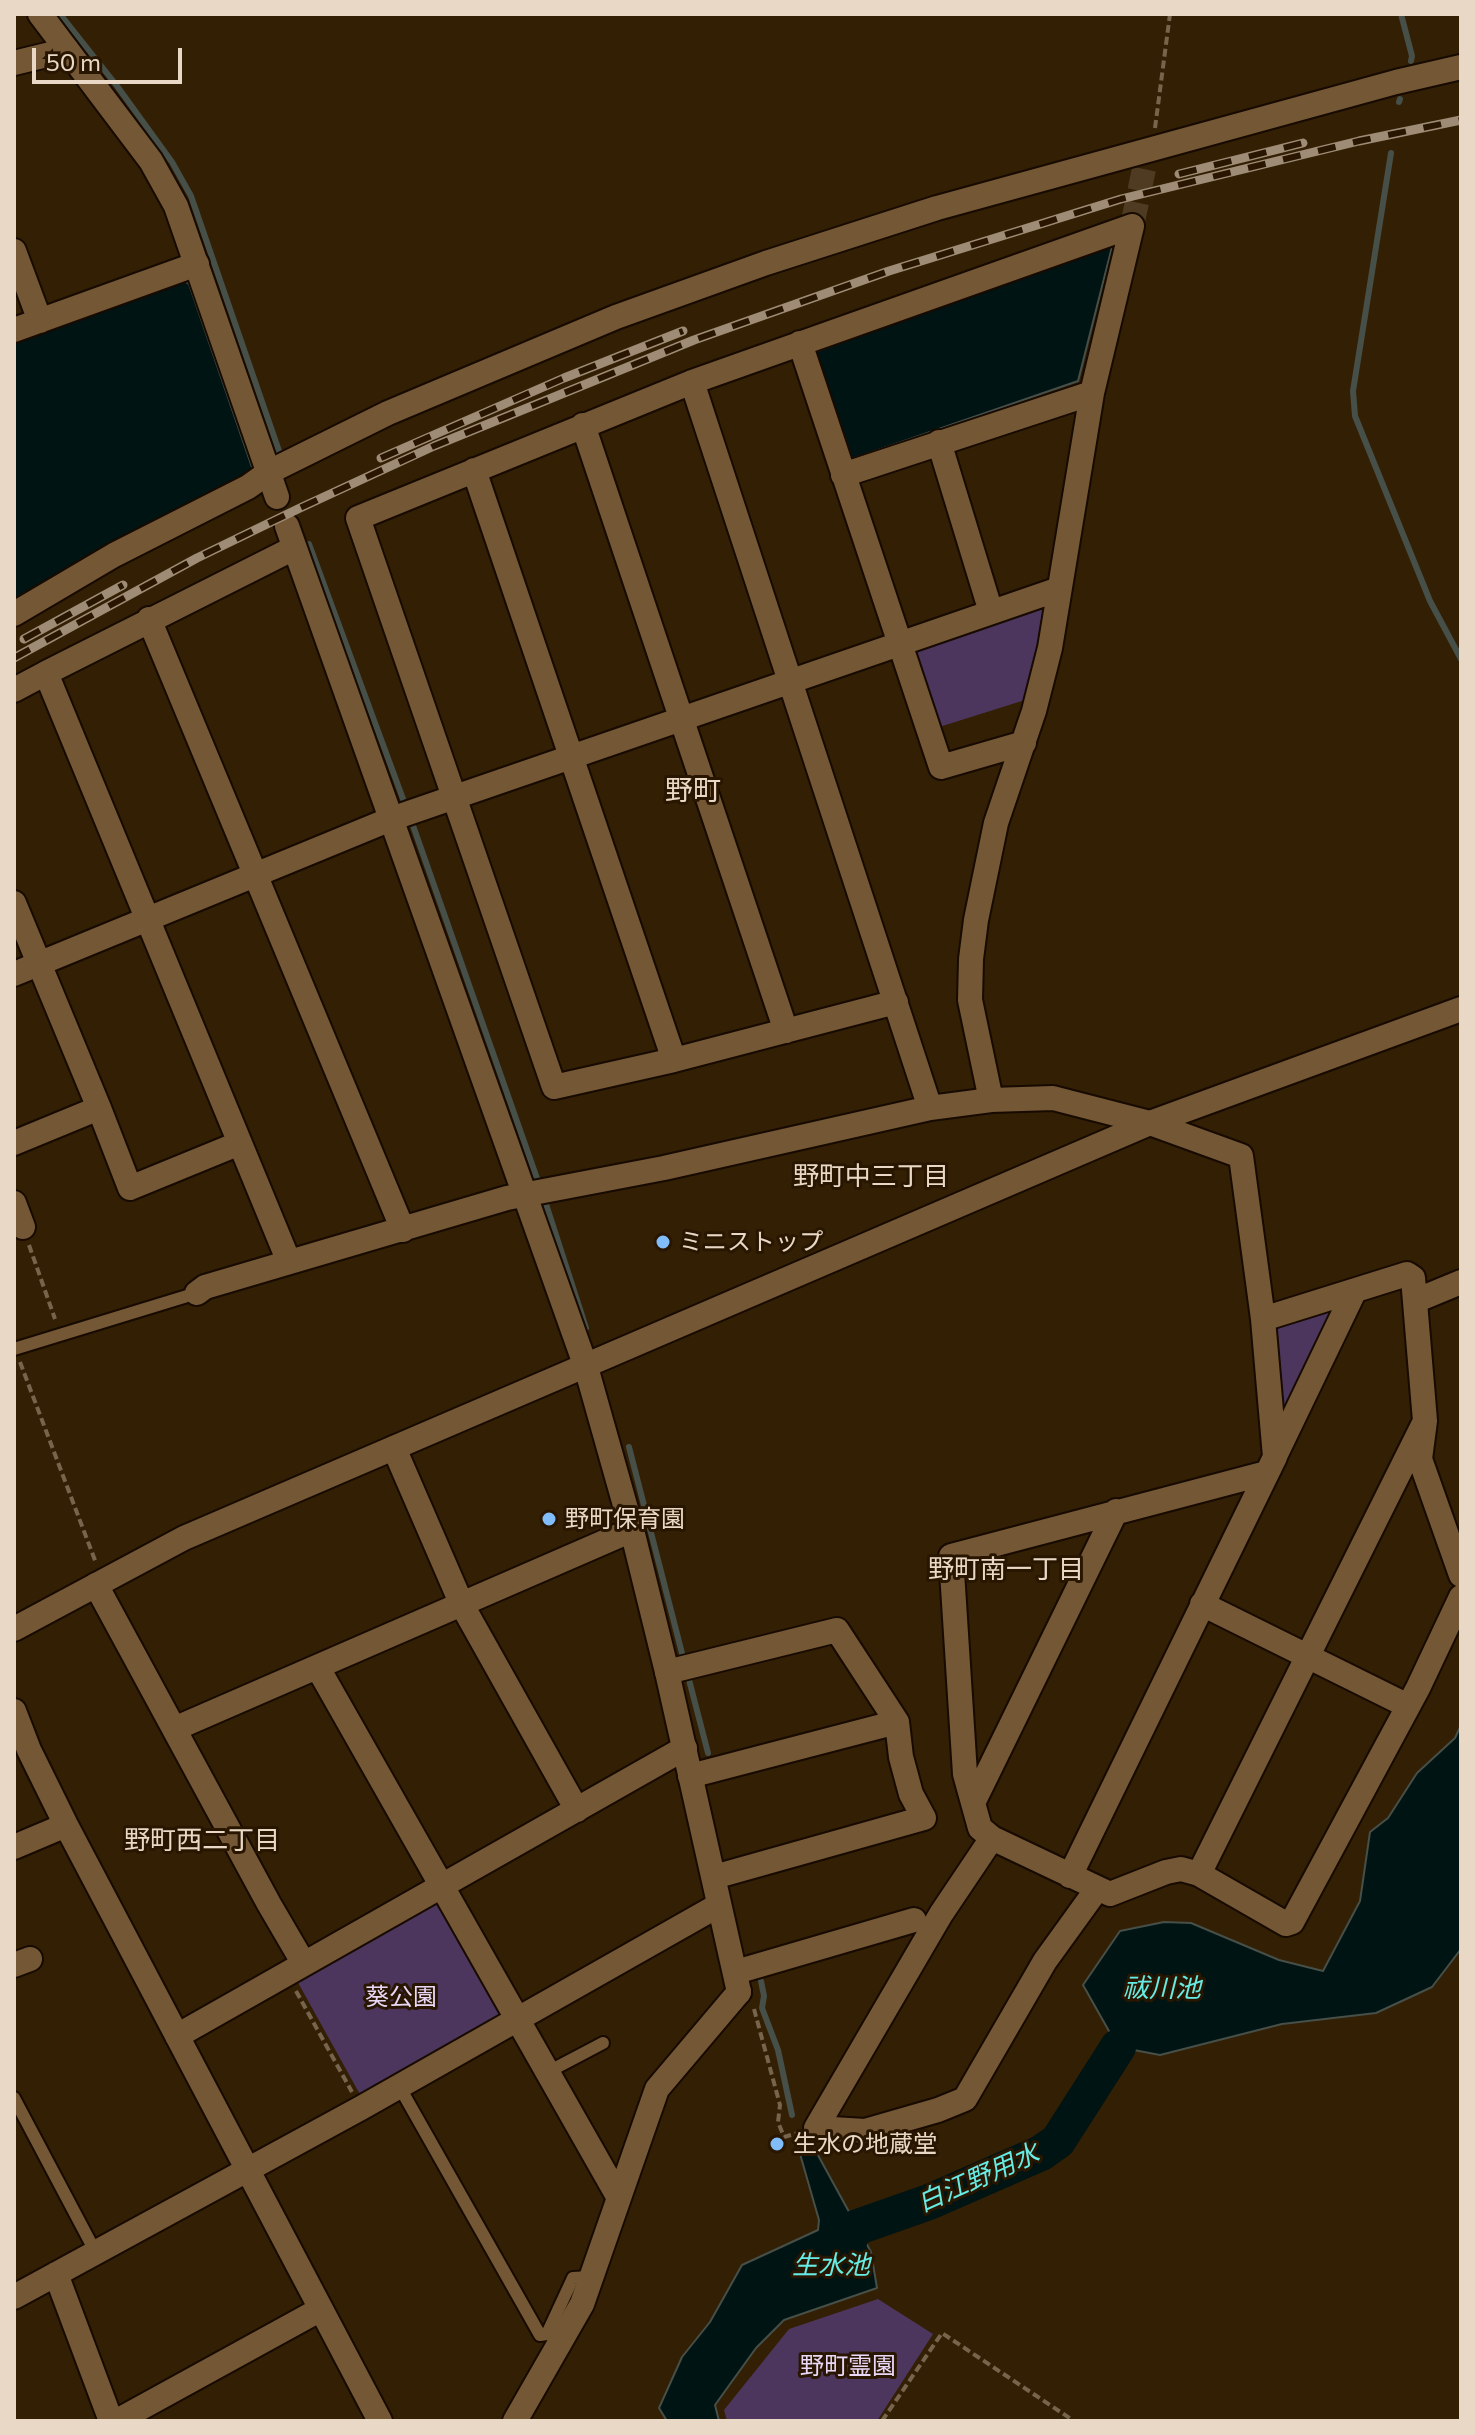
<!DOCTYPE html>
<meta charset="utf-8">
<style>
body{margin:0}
#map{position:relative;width:1475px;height:2435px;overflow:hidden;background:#331f04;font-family:Commissioner,sans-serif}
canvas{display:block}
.frame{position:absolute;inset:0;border:16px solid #e9d8c5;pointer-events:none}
.scale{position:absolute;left:32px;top:48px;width:150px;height:36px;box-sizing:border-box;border:4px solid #e9d8c5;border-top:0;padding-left:10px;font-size:24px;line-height:28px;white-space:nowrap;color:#e9d8c5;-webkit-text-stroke:6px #291600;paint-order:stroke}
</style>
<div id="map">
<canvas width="1475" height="2435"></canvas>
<div class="frame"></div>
<div class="scale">50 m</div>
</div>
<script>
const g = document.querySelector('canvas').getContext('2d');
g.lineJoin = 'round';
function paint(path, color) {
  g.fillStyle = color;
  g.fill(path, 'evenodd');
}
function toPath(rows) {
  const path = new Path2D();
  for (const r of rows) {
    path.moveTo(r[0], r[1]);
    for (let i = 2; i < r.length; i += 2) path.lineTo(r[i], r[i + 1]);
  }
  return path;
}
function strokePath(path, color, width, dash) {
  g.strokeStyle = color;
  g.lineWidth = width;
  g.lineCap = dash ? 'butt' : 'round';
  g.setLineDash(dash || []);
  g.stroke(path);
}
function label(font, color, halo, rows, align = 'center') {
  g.font = font + ' Commissioner,"Noto Sans JP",sans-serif';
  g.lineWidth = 6;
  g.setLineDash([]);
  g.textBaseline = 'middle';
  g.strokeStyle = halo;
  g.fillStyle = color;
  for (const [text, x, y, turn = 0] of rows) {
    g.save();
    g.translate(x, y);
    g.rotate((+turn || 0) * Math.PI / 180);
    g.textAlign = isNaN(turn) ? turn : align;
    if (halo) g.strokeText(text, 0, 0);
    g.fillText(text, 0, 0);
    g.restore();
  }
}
const green = toPath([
 [1036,608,1050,613,1025,700,936,728,911,657,916,650],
 [1335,1303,1280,1429,1271,1333,1278,1323],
 [431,1900,443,1905,503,2011,497,2021,362,2098,296,1979],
 [878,2299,933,2334,877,2421,727,2421,724,2410,789,2329]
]);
const water = toPath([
 [1113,243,1078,381,852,459,815,352,1113,243],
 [182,280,189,284,254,473,14,606,14,343,182,280],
 [1461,1725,1461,1949,1432,1987,1376,2013,1282,2024,1160,2055,1118,2047,1083,1985,1120,1931,1164,1922,1191,1923,1279,1960,1323,1971,1360,1901,1370,1832,1388,1818,1417,1773,1455,1738,1461,1725],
 [808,2137,871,2252,877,2288,784,2320,756,2348,715,2405,719,2421,667,2421,659,2408,682,2357,710,2322,742,2265,818,2230,819,2220,796,2140,808,2137]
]);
const stream = toPath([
 [60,14,117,86,172,162,191,196,279,451],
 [1401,14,1412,56,1411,61],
 [1399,102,1400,99],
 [1391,153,1353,391,1355,416,1430,601,1461,659],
 [309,544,406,807],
 [410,817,540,1187],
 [544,1198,586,1328],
 [629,1447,684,1661],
 [687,1672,708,1753],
 [761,1981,764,1996,762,2008,778,2050,792,2115]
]);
const river = toPath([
 [836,2268,855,2228,929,2202,1041,2153,1058,2141,1118,2047]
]);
const minorTunnel = toPath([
 [1132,226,1144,169]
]);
const path = toPath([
 [1155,128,1170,14],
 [29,1245,55,1319],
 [20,1362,96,1563],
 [296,1991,352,2092],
 [754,2009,780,2105,778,2122,784,2137,798,2133],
 [882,2421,942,2333,1074,2421]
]);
const service = toPath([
 [14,1349,197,1293],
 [546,2073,603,2043],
 [399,2086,540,2335,547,2334,573,2278,591,2277],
 [14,2098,96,2253]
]);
const minor = toPath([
 [14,63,67,50],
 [14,251,40,321],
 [14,330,197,264],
 [800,343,941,767,1024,743],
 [692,382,930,1108],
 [583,425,786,1031],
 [939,442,991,612],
 [474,470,674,1060],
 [843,475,1092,393],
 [14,614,114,555,248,487,269,472,388,413,616,317,766,263,937,208,1396,82,1461,67],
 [149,619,403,1230],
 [46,673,294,548],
 [14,690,46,673,289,1262],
 [14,903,99,1108,14,1143],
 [14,974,391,819,1059,589],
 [896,1002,674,1060,554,1087,358,518,692,382,1132,226],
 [991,1100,970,1000,971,959,976,920,996,823,1034,711,1050,648,1092,393,1132,226],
 [99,1108,130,1188,240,1143],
 [14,1203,23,1227],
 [197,1293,205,1287,507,1198,664,1168,930,1108,991,1100,1053,1098,1150,1123,1241,1156,1263,1319,1275,1457,1070,1876],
 [1415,1301,1461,1282],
 [1263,1319,1407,1274,1413,1278,1425,1421,1420,1459,1461,1575],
 [394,1448,462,1605,577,1810],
 [1276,1454,1354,1292],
 [1266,1473,951,1556,965,1774,980,1828,992,1838,1110,1894,1166,1872,1181,1869,1199,1874,1286,1924,1292,1922,1418,1688,1461,1597],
 [96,1585,269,1904,304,1964],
 [1202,1604,1408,1706],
 [318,1668,619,2198],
 [667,1672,837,1630,897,1722],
 [14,1711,29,1750,66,1825,380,2421],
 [174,1729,632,1530],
 [690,1776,897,1722,901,1757,911,1794,924,1818,714,1877],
 [973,1803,1116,1511],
 [992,1838,941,1914,816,2128,865,2131,938,2110,965,2099,1045,1961,1097,1889],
 [14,1847,66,1825],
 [1199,1874,1425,1421],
 [14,1965,30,1959],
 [736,1972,914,1920],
 [177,2036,685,1748],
 [56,2274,111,2421],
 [14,2297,361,2108,719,1905],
 [117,2421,321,2309],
 [515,2421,582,2304,657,2089,739,1992]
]);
const tertiary = toPath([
 [40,14,151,161,176,206,277,497],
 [287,526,586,1367,632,1530,667,1672,739,1992],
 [14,1629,184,1538,1150,1123,1461,1009]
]);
const rail = toPath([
 [1179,174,1303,143],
 [381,458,564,378,683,331],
 [24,639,123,585],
 [14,658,197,558,300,508,434,446,694,340,889,271,1121,199,1359,141,1461,120]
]);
const markers = [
 [663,1242,8,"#81bdfa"],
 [549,1519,8,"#81bdfa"],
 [777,2144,8,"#81bdfa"]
];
const poiNames = [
 ["ミニストップ",679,1242],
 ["野町保育園",565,1519],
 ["生水の地蔵堂",793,2144]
];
const parkNames = [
 ["葵公園",401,1997],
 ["野町霊園",848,2366]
];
const neighbourhoodNames = [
 ["野町中三丁目",871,1176],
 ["野町南一丁目",1006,1569],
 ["野町西二丁目",202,1840]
];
const waterNames = [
 ["祓川池",1162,1988],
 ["白江野用水",978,2178,-24],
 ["生水池",831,2265]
];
const quarterNames = [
 ["野町",693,791]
];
paint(green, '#4d365d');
paint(water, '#001413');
strokePath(water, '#464f48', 2);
strokePath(stream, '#464f48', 6);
strokePath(river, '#001413', 36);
strokePath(minorTunnel, '#4e3b21', 24, [24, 12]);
strokePath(service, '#170a00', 16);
strokePath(minor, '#170a00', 28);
strokePath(tertiary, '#170a00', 28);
strokePath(path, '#77644c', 4, [8, 4]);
strokePath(service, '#745734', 12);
strokePath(minor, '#745734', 24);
strokePath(tertiary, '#745734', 24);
strokePath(rail, '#9f8c76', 9);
strokePath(rail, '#291600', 6, [18]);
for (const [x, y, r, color] of markers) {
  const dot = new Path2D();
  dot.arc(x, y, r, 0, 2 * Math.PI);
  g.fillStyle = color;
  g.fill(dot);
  strokePath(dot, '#291600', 3);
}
label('24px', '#e9d8c5', '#291600', poiNames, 'left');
label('24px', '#e9d7f7', '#291600', parkNames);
label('26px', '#e9d8c5', '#291600', neighbourhoodNames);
label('italic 26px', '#66ece4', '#291600', waterNames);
label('28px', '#e9d8c5', '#291600', quarterNames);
</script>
